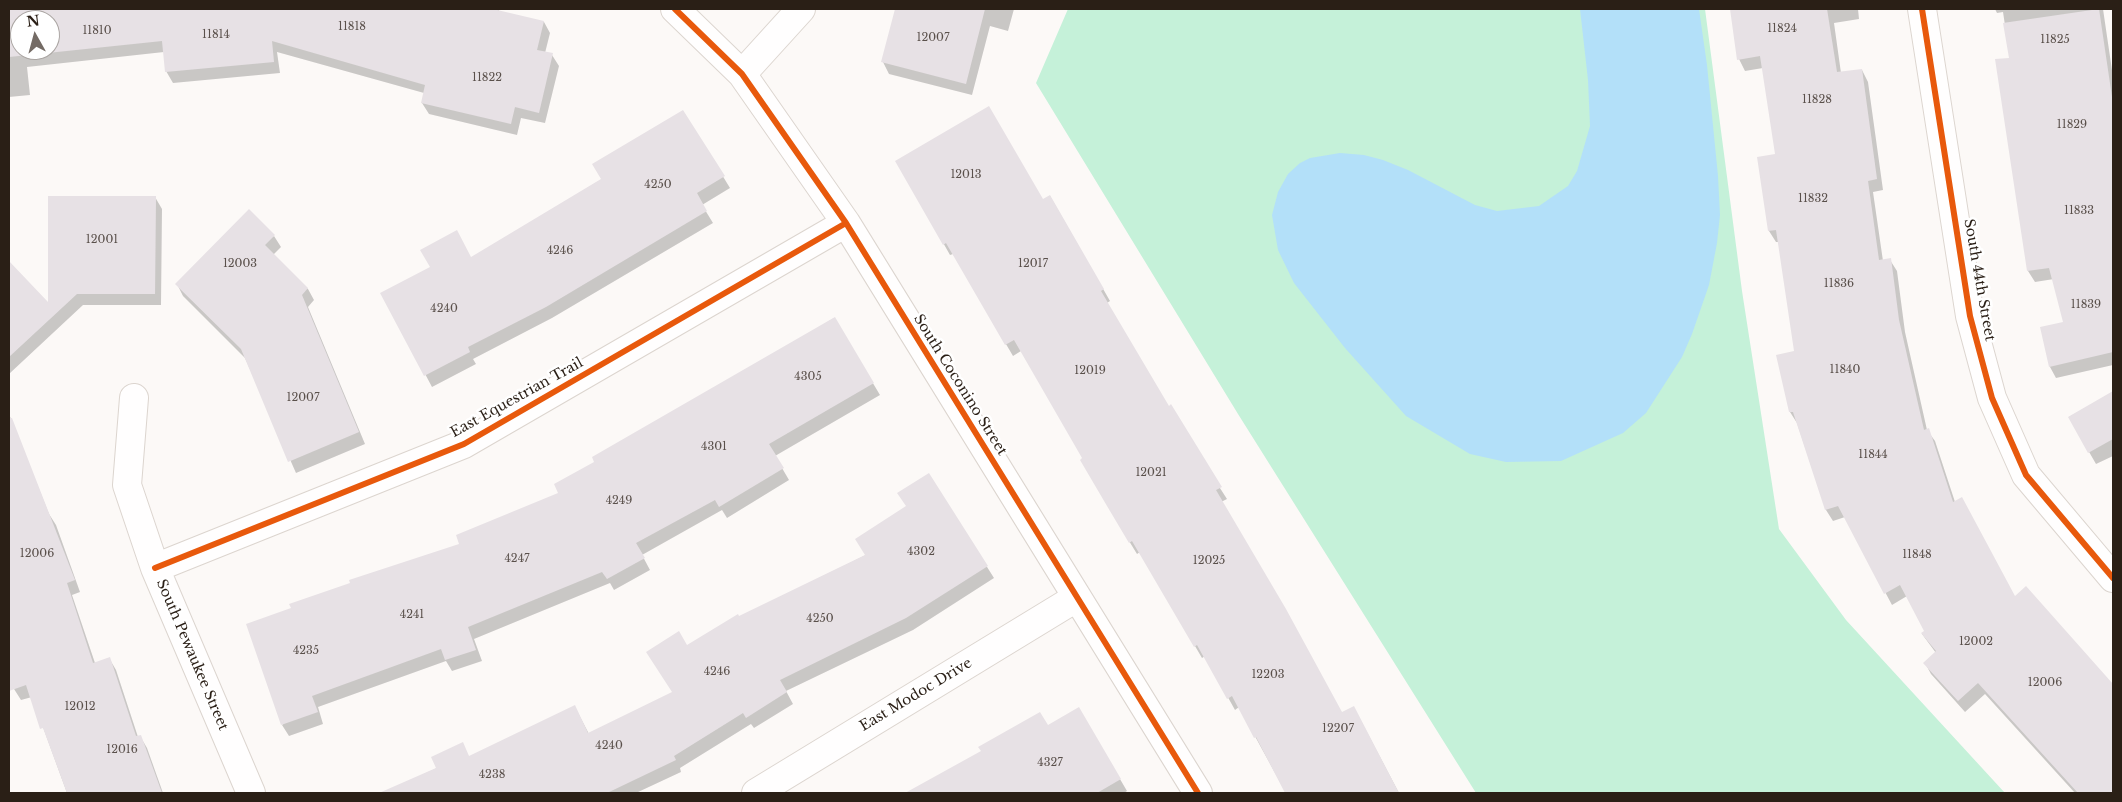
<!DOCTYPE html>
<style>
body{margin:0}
#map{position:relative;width:2122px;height:802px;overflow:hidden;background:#fcf9f7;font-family:"Libre Baskerville",serif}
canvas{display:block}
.frame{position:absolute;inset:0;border:10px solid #2a1f16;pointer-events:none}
.north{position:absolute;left:10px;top:10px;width:50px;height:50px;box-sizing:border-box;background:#fff;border:1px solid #aaa5a2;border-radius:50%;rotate:353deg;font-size:14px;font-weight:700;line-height:20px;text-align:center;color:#2a1f16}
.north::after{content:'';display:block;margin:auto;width:18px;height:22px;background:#746b65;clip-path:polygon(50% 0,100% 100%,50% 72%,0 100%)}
</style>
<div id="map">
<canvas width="2122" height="802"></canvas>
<div class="frame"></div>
<div class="north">N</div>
</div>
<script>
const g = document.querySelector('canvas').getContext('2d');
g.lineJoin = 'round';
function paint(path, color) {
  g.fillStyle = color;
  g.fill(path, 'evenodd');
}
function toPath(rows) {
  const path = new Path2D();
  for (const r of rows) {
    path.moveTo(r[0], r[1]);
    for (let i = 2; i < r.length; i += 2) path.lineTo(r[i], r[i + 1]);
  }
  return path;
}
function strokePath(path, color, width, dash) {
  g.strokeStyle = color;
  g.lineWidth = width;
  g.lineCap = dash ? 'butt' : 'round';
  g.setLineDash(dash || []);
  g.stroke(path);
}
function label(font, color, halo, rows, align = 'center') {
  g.font = font + ' "Libre Baskerville",serif';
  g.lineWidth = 5;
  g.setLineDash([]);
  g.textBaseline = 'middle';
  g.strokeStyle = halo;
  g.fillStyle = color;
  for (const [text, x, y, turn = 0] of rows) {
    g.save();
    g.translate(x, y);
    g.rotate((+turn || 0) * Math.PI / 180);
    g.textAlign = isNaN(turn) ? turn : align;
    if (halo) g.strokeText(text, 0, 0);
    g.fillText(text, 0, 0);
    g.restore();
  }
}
const green = toPath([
 [1068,9,1705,9,1742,291,1779,529,1846,620,2005,793,1476,793,1238,414,1036,83]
]);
const water = toPath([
 [1580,9,1699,9,1707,65,1718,176,1720,215,1717,243,1709,285,1692,334,1682,357,1646,413,1623,433,1561,461,1506,462,1470,454,1406,416,1345,348,1294,283,1278,250,1272,215,1278,192,1288,174,1300,163,1310,158,1340,153,1364,155,1383,160,1408,170,1475,205,1497,211,1539,206,1552,197,1568,186,1577,171,1590,126,1588,80]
]);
const shadow = toPath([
 [9,9,498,9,500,12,544,22,550,33,545,53,552,55,559,66,545,123,521,118,517,135,429,114,422,103,424,93,277,52,280,73,173,83,166,71,164,52,27,67,30,95,9,97],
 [20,20,50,20,50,50,20,50],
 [897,9,1014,9,1008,31,990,26,972,95,889,74,883,62],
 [1731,9,1858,9,1859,19,1834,23,1841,73,1862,70,1868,82,1883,190,1873,192,1883,261,1890,260,1897,271,1905,332,1927,430,1935,441,1955,502,2015,598,2026,588,2113,685,2113,793,2075,793,1985,694,1965,712,1931,674,1925,663,1936,653,1922,634,1925,631,1907,596,1892,605,1845,517,1833,521,1826,510,1797,423,1790,412,1795,352,1779,242,1776,242,1769,231,1759,158,1776,155,1763,68,1745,71,1739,59],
 [1995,9,2103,9,2113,77,2113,365,2056,378,2050,367,2064,323,2054,279,2035,282,2028,271,2010,59,2003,12,1997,13],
 [683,111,730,188,702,205,713,223,552,318,473,359,476,364,432,387,382,293,471,259,602,179],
 [897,161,1043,200,1050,196,1110,301,1107,303,1168,407,1227,499,1221,502,1342,713,1360,719,1399,793,1286,793,1239,707,1235,710,1205,656,1202,658,1140,552,1137,554,1115,518,1084,459,1021,351,1013,356,953,254,950,255],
 [155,197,162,209,161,305,83,305,9,374,9,262,49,305],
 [274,236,281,247,273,255,308,289,314,300,308,307,365,444,296,473,245,358,183,296,177,284],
 [834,318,880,395,775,456,789,480,727,518,722,510,642,555,650,570,614,590,610,583,474,639,482,661,452,671,446,661,318,707,323,724,289,736,282,725,461,545,560,493,595,463],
 [2113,392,2113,456,2096,464,2069,417],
 [9,414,49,514,56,525,80,592,72,595,95,663,109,658,116,670,138,737,140,736,147,748,163,793,67,793,32,697,21,700,14,689,9,672],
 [929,475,994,578,913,630,786,691,793,704,754,728,751,724,680,768,681,772,636,793,382,793,437,768,462,744,469,757,575,707,589,734,673,693,687,647,739,617,866,555,907,507],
 [1079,709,1127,791,1124,793,908,793,1047,727]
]);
const building = toPath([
 [9,9,493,9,544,21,537,50,553,53,539,113,515,107,511,124,421,103,425,85,272,41,274,62,165,72,162,41,9,57],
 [20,20,50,20,50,50,20,50],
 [895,9,985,9,966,84,881,62],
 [1730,9,1827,9,1837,72,1862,69,1877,179,1868,181,1879,260,1891,258,1899,320,1924,430,1929,428,1953,502,1962,497,2015,596,2026,586,2113,684,2113,793,2078,793,1978,683,1958,701,1923,663,1936,651,1921,633,1924,631,1900,585,1884,594,1838,506,1825,510,1793,412,1789,412,1776,355,1794,351,1776,230,1768,231,1757,157,1775,154,1760,56,1737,60],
 [2099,9,2113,104,2113,352,2049,367,2040,327,2063,322,2049,268,2027,271,1995,59,2009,58,2003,23],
 [989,106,1043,199,1050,195,1104,289,1101,291,1169,406,1171,404,1222,487,1216,490,1286,609,1342,712,1354,706,1399,793,1285,793,1256,737,1254,738,1232,696,1227,699,1197,645,1194,647,1132,541,1129,543,1107,506,1080,460,1082,458,1014,340,1005,345,946,243,943,245,895,161],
 [683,110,725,176,697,193,707,211,546,307,468,347,470,352,424,376,380,293,430,267,420,250,457,230,471,257,601,179,592,164],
 [48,196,156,196,155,294,77,294,9,357,9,261,48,302],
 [249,209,275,235,265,245,308,288,302,295,359,432,288,462,241,349,175,284],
 [835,317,874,383,769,444,784,468,719,507,715,500,636,543,645,558,607,579,602,572,468,627,476,650,445,660,441,649,312,696,318,712,281,725,246,624,291,608,289,604,350,583,349,580,459,544,456,535,558,493,554,484,594,462,592,457],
 [2113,391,2113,439,2088,453,2068,417],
 [9,418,12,418,75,580,67,583,93,663,110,657,136,736,141,735,162,793,67,793,43,728,40,729,26,685,9,691],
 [929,473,988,566,906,618,780,680,787,692,746,718,743,713,674,756,676,760,607,793,379,793,436,768,431,757,463,742,469,756,575,705,588,733,672,692,646,652,679,631,687,645,738,614,739,616,865,555,855,539,906,506,897,493],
 [1079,707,1121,779,1097,793,905,793,981,751,978,747,1040,712,1048,725]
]);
const street = toPath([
 [675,9,742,74,846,223,1198,793],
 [1922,9,1970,316,1992,398,2026,475,2113,578],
 [742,74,801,9],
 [134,398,127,485,155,568,251,793],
 [155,568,464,444,846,223],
 [756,793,1076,598]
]);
const cycleway = toPath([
 [675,9,742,74,846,223,1198,793],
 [1922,9,1970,316,1992,398,2026,475,2113,578],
 [155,568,464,444,846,223]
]);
const numberNames = [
 ["11818",352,27],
 ["11824",1782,29],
 ["11810",97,31],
 ["11814",216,35],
 ["12007",933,38],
 ["11825",2055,40],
 ["11822",487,78],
 ["11828",1817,100],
 ["11829",2072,125],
 ["12013",966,175],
 ["4250",658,185],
 ["11832",1813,199],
 ["11833",2079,211],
 ["12001",102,240],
 ["4246",560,251],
 ["12003",240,264],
 ["12017",1033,264],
 ["11836",1839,284],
 ["11839",2086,305],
 ["4240",444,309],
 ["11840",1845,370],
 ["12019",1090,371],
 ["4305",808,377],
 ["12007",303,398],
 ["4301",714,447],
 ["11844",1873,455],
 ["12021",1151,473],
 ["4249",619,501],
 ["4302",921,552],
 ["12006",37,554],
 ["11848",1917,555],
 ["4247",517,559],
 ["12025",1209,561],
 ["4241",412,615],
 ["4250",820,619],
 ["12002",1976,642],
 ["4235",306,651],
 ["4246",717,672],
 ["12203",1268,675],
 ["12006",2045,683],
 ["12012",80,707],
 ["12207",1338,729],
 ["4240",609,746],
 ["12016",122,750],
 ["4327",1050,763],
 ["4238",492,775]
];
const streetNames = [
 ["South 44th Street",1979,280,80],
 ["South Coconino Street",960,385,58],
 ["East Equestrian Trail",517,398,-29],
 ["South Pewaukee Street",192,655,67],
 ["East Modoc Drive",916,695,-31]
];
paint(green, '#c5f1d9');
paint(water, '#b3e0f9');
paint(shadow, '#0003');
paint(building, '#e7e1e5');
strokePath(street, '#dcd5cf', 30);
strokePath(street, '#fffefe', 28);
strokePath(cycleway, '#e8590c', 6);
label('11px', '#5a504b', null, numberNames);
label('14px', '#2a1f16', '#fff', streetNames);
</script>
